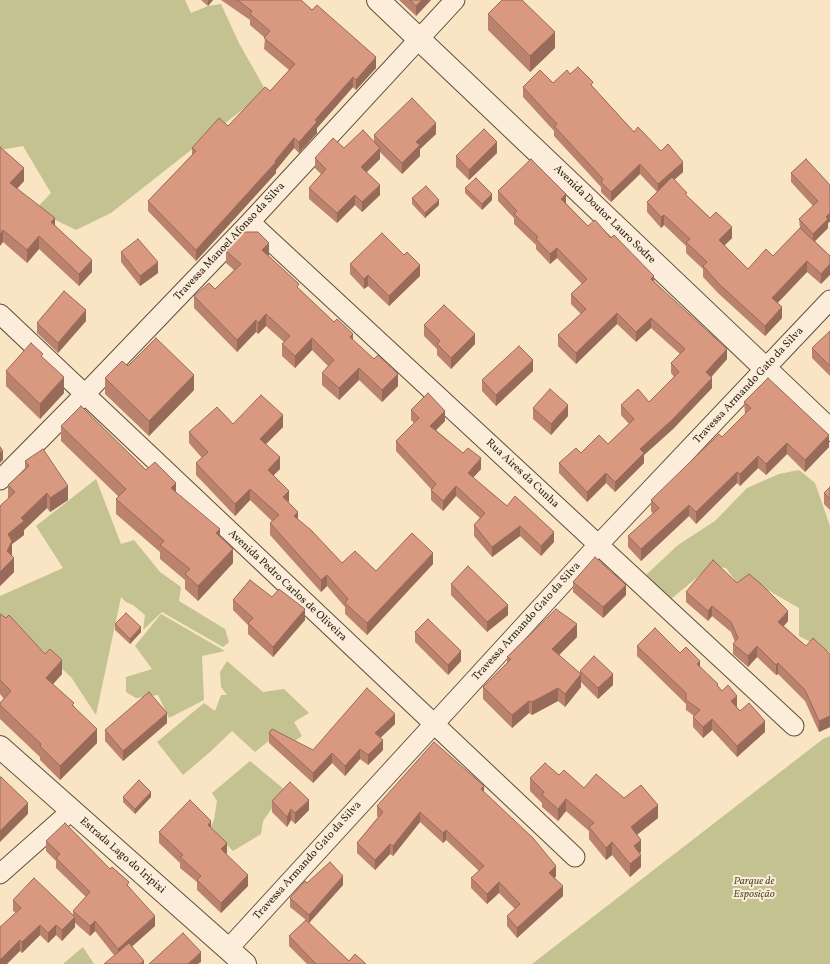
<!DOCTYPE html>
<meta charset="utf-8">
<style>
body{margin:0}
canvas{display:block;background:#f9e4c4}
</style>
<canvas width="830" height="964"></canvas>
<script>
const g = document.querySelector('canvas').getContext('2d');
g.lineJoin = 'round';
function paint(path, color) {
  g.fillStyle = color;
  g.fill(path, 'evenodd');
}
function toPath(rows) {
  const path = new Path2D();
  for (const r of rows) {
    path.moveTo(r[0], r[1]);
    for (let i = 2; i < r.length; i += 2) path.lineTo(r[i], r[i + 1]);
  }
  return path;
}
function strokePath(path, color, width, dash) {
  g.strokeStyle = color;
  g.lineWidth = width;
  g.lineCap = dash ? 'butt' : 'round';
  g.setLineDash(dash || []);
  g.stroke(path);
}
function label(font, color, halo, rows, align = 'center') {
  g.font = font + ' Vollkorn,serif';
  g.lineWidth = 4;
  g.setLineDash([]);
  g.textBaseline = 'middle';
  g.strokeStyle = halo;
  g.fillStyle = color;
  for (const [text, x, y, turn = 0] of rows) {
    g.save();
    g.translate(x, y);
    g.rotate((+turn || 0) * Math.PI / 180);
    g.textAlign = isNaN(turn) ? turn : align;
    if (halo) g.strokeText(text, 0, 0);
    g.fillText(text, 0, 0);
    g.restore();
  }
}
const green = toPath([
 [0,0,185,0,191,13,208,6,221,4,239,43,266,91,111,213,76,230,35,210,51,193,23,146,0,150],
 [799,470,815,483,830,526,830,652,799,636,799,608,752,581,737,583,726,568,711,566,671,599,646,575,678,545,715,521,747,488,779,474],
 [96,479,121,544,134,540,160,572,181,587,179,601,225,629,229,642,223,647,162,612,143,630,145,615,133,605,126,602,121,597,96,715,71,677,37,646,0,616,0,596,63,568,36,526],
 [161,614,225,651,202,656,204,700,169,718,158,695,136,698,126,692,126,677,152,669,135,646],
 [227,661,263,692,284,689,309,713,294,722,302,736,289,745,276,735,255,752,232,731,210,752,183,775,157,742,204,703,215,711,221,695,227,695,221,687,220,672],
 [830,736,830,964,532,964,823,739],
 [250,761,285,790,263,821,261,834,233,851,210,828,214,820,217,801,212,793],
 [83,947,94,964,63,964]
]);
const minor = toPath([
 [250,222,794,726],
 [0,314,575,857],
 [0,480,85,394,250,222,455,0],
 [0,874,71,811],
 [228,949,598,545,830,300]
]);
const tertiary = toPath([
 [378,0,830,430],
 [0,747,245,964]
]);
const wall = toPath([
 [201,0,213,0,208,6],
 [221,0,301,0,376,68,356,90,353,87,317,128,317,133,299,153,294,148,276,170,276,173,196,261,148,211,148,201,192,155,192,148,228,126,270,91,289,70,264,49,265,38,250,25,250,20],
 [399,0,431,0,416,16],
 [488,14,555,48,530,72,488,30],
 [570,74,593,87,634,132,661,151,683,172,674,180,687,196,732,238,724,245,748,269,773,256,800,228,799,219,813,206,791,182,791,173,806,159,828,223,828,228,815,241,830,256,821,284,807,272,777,303,782,318,765,336,719,294,703,277,703,269,686,253,686,246,664,225,661,228,647,212,647,202,657,192,640,174,611,202,601,192,601,187,554,136,554,131,523,97,523,87,553,83],
 [436,134,420,149,420,156,402,174,380,152,380,159,366,172,380,195,362,212,355,205,337,223,309,199,309,188,321,174,315,168,315,158,344,148,374,142,374,135],
 [0,147,24,181,17,189,55,225,92,272,79,286,39,249,27,263,3,242],
 [497,153,469,180,456,167,456,156],
 [465,188,492,200,482,210,465,193],
 [498,191,566,203,588,226,611,238,654,281,727,359,711,377,712,388,673,429,644,455,644,463,615,492,606,483,587,502,559,473,559,463,581,453,608,444,629,424,621,415,621,405,649,402,674,377,671,373,671,363,680,354,651,328,636,342,617,324,576,364,558,346,558,335,581,314,571,304,571,294,582,284,557,258,550,264,536,249,536,245,514,224,514,218,498,201],
 [412,198,439,205,425,218,412,204],
 [226,251,269,255,268,255,299,289,353,340,398,386,382,402,359,380,339,400,322,385,322,373,328,366,312,350,295,368,282,356,282,344,284,342,266,326,258,334,256,332,237,352,194,308,194,296,215,289,234,270,226,263],
 [121,252,158,273,140,286,121,262],
 [350,264,420,276,389,306,368,286,364,289,350,274],
 [86,321,58,353,37,333,37,323],
 [424,325,475,344,451,369,437,355,437,349,424,336],
 [830,331,830,376,812,358,812,348],
 [43,358,64,393,40,419,6,386,6,371],
 [128,366,194,390,149,436,105,394,105,378],
 [533,371,496,406,482,391,482,380],
 [744,402,829,447,805,472,787,454,766,475,758,468,740,486,737,483,696,524,689,516,641,561,628,547,628,536,653,514,651,511,651,500,722,437,745,414],
 [533,408,568,416,551,435,533,419],
 [411,410,445,421,436,430,481,469,473,478,507,506,554,542,541,556,520,536,492,557,474,536,474,525,480,518,456,496,443,511,431,500,431,489,396,451,396,441,414,423,411,420],
 [233,424,283,427,266,444,280,469,273,475,298,519,342,563,376,571,433,564,367,635,345,614,345,607,327,586,321,592,270,535,270,523,272,521,250,500,235,516,196,475,196,463,202,458,189,443,189,432],
 [61,426,146,470,176,492,220,537,233,563,198,601,185,589,185,580,160,559,160,552,116,514,116,499,119,497,61,441],
 [25,461,68,500,50,512,47,508,24,530,24,535,12,544,12,556,14,572,0,586,0,506,8,499,8,485,25,469],
 [830,487,830,510,824,504,824,493],
 [573,582,626,595,603,618,573,592],
 [737,583,788,621,784,626,806,646,830,654,830,727,819,732,805,701,778,674,776,675,757,657,748,667,733,654,733,644,735,642,731,632,712,616,708,621,686,602,686,592],
 [451,584,508,615,487,632,451,595],
 [272,597,305,620,273,657,248,634,248,625,233,610,233,600],
 [0,614,62,674,53,684,74,706,97,743,60,780,40,760,40,757,0,719,0,703,4,699,0,694],
 [115,624,141,632,130,644,115,630],
 [415,632,461,661,448,675,415,642],
 [577,637,559,655,580,674,580,671,613,685,598,699,581,682,581,687,565,707,558,701,532,715,529,713,512,728,483,699,483,687,507,663,507,657],
 [637,646,680,653,700,666,718,687,737,706,737,707,740,711,765,732,737,757,712,730,703,738,693,727,693,717,694,716,686,710,686,704,637,656],
 [167,723,123,761,105,741,105,730],
 [395,724,380,738,383,750,368,765,360,759,345,776,332,763,313,783,269,743,269,733,313,750],
 [559,775,584,788,624,798,658,818,637,835,641,852,640,853,641,867,630,877,612,855,606,860,589,839,589,831,566,811,558,821,542,807,542,803,530,791,530,778],
 [484,792,556,876,555,878,563,896,517,938,507,926,507,916,515,909,499,893,487,904,471,888,471,878,479,871,446,840,443,843,420,822,393,856,390,854,375,870,357,853,357,843,378,817,377,816,377,806],
 [123,797,151,797,135,814,123,802],
 [272,801,309,810,295,824,291,820,287,827,272,812],
 [211,828,227,853,226,854,248,886,221,913,197,890,197,882,180,868,180,863,159,843,159,832],
 [46,841,110,869,129,887,155,926,132,946,144,964,114,955,95,931,90,936,75,923,75,927,62,941,56,935,48,943,40,935,22,953,20,951,16,913,13,911,13,900,73,915,73,911,86,897,56,868,56,861,46,851],
 [307,883,343,885,309,923,349,961,366,964,307,964,289,946,289,936,306,920,290,907,290,898]
]);
const shadedWall = toPath([
 [208,0,213,0,208,6],
 [422,0,431,0,416,16,416,6],
 [555,32,555,48,530,72,530,56],
 [376,57,376,68,356,90,356,80],
 [353,77,353,87,317,128,317,133,299,153,299,142,315,120],
 [436,123,436,134,420,149,420,156,402,174,402,163,416,142],
 [294,138,294,148,276,170,276,173,196,261,196,250,275,161],
 [497,142,497,153,469,180,469,170],
 [380,148,380,159,361,178,361,167],
 [683,162,683,172,658,194,658,184],
 [640,164,640,174,611,202,611,192],
 [24,168,24,181,10,196,10,183],
 [380,185,380,195,362,212,362,202],
 [492,194,492,200,482,210,482,204],
 [566,194,566,204,561,199],
 [355,195,355,205,337,223,337,213],
 [439,200,439,205,425,218,425,213],
 [830,213,830,222,828,223,828,228,813,243,813,234,826,217],
 [664,215,664,225,661,228,661,217],
 [55,218,55,231,51,222],
 [732,227,732,238,719,251,719,240],
 [3,230,3,242,0,246,0,234],
 [39,236,39,249,27,263,27,250],
 [269,243,269,255,262,262,262,250],
 [557,248,557,258,550,264,550,254],
 [92,260,92,272,79,286,79,274],
 [807,261,807,272,772,309,772,298],
 [158,262,158,273,140,286,140,276],
 [830,264,830,275,821,284,821,274],
 [420,265,420,276,389,306,389,296],
 [368,275,368,286,364,289,364,279],
 [654,276,654,286,651,279],
 [782,307,782,318,765,336,765,326],
 [86,310,86,321,58,353,58,343],
 [617,313,617,324,576,364,576,353],
 [266,314,266,326,258,334,258,323],
 [651,318,651,328,636,342,636,332],
 [256,320,256,332,237,352,237,340],
 [353,334,353,346,350,337],
 [475,334,475,344,451,369,451,358],
 [312,338,312,350,295,368,295,356],
 [727,349,727,359,706,383,706,372],
 [533,360,533,371,496,406,496,395],
 [359,368,359,380,339,400,339,388],
 [398,374,398,386,382,402,382,390],
 [194,375,194,390,149,436,149,421],
 [64,377,64,393,40,419,40,404],
 [712,378,712,388,673,429,644,455,644,463,615,492,615,482,640,449],
 [568,405,568,416,551,435,551,424],
 [445,411,445,421,430,436,430,426],
 [283,415,283,427,260,450,260,439],
 [829,435,829,447,805,472,805,460],
 [787,443,787,454,766,475,766,464],
 [3,451,3,460,0,463,0,453],
 [758,456,758,468,740,486,740,474],
 [280,457,280,469,268,481,268,470],
 [481,458,481,469,468,483,468,473],
 [737,472,737,483,696,524,696,512],
 [606,473,606,483,587,502,587,492],
 [176,483,176,497,171,488],
 [68,486,68,500,50,512,50,498],
 [456,486,456,496,443,511,443,501],
 [250,489,250,500,235,516,235,504],
 [289,491,289,502,283,497],
 [47,493,47,508,24,530,24,535,12,544,12,555,8,564,14,558,14,572,0,586,0,572,8,534,21,518],
 [689,505,689,516,641,561,641,549],
 [298,512,298,523,294,516],
 [520,526,520,536,492,557,492,547],
 [220,529,220,543,216,533],
 [554,532,554,542,541,556,541,546],
 [233,549,233,563,198,601,198,586],
 [433,553,433,564,367,635,367,623],
 [327,575,327,586,321,592,321,580],
 [626,585,626,595,603,618,603,607],
 [508,605,508,615,487,632,487,622],
 [712,606,712,616,708,621,708,611],
 [305,609,305,620,273,657,273,647],
 [788,611,788,621,778,632,778,622],
 [577,624,577,637,552,662,552,649],
 [141,627,141,632,130,644,130,639],
 [757,646,757,657,748,667,748,656],
 [461,651,461,661,448,675,448,665],
 [62,660,62,674,46,692,46,678],
 [700,661,700,672,697,664],
 [778,663,778,674,776,675,776,665],
 [581,674,581,687,565,707,565,694],
 [613,674,613,685,598,699,598,688],
 [558,688,558,701,532,715,532,702],
 [737,696,737,706,731,712,731,701],
 [529,701,529,713,512,728,512,715],
 [167,713,167,723,123,761,123,751],
 [395,714,395,724,375,743,375,733],
 [830,716,830,727,819,732,819,721],
 [712,719,712,730,703,738,703,727],
 [765,721,765,732,737,757,737,746],
 [97,729,97,743,60,780,60,766],
 [383,740,383,750,368,765,368,755],
 [360,749,360,759,345,776,345,766],
 [332,753,332,763,313,783,313,773],
 [484,786,484,796,481,789],
 [151,792,151,797,135,814,135,809],
 [566,799,566,811,558,821,558,809],
 [309,800,309,810,295,824,295,813],
 [28,803,28,814,0,842,0,831],
 [658,805,658,818,631,839,631,827],
 [291,809,291,820,287,827,287,817],
 [420,812,420,822,393,856,393,846],
 [211,821,211,832,208,825],
 [446,830,446,840,443,843,443,833],
 [641,840,641,852,634,858,634,846],
 [612,842,612,855,606,860,606,848],
 [227,843,227,853,221,860,221,849],
 [390,844,390,854,375,870,375,860],
 [641,855,641,867,630,877,630,864],
 [556,866,556,876,549,883,549,873],
 [248,875,248,886,221,913,221,903],
 [343,876,343,885,309,923,309,915],
 [499,882,499,893,487,904,487,894],
 [563,886,563,896,517,938,517,928],
 [155,916,155,926,118,959,118,949],
 [75,917,75,927,62,941,62,930],
 [95,921,95,931,90,936,90,926],
 [40,925,40,935,22,953,22,942],
 [56,925,56,935,48,943,48,933],
 [20,940,20,951,7,964,0,964,0,960],
 [201,952,201,962,198,964,188,964],
 [144,961,144,964,140,964]
]);
const building = toPath([
 [237,0,301,0,312,10,317,5,376,57,356,80,353,77,315,120,317,122,299,142,294,138,275,161,276,162,196,250,148,201,196,151,192,148,219,118,228,126,265,87,270,91,295,64,264,38,270,31,250,14,252,11,237,0],
 [410,0,422,0,416,6,410,0],
 [502,0,522,0,555,32,530,56,488,14,502,0],
 [578,67,593,82,591,85,634,132,638,127,661,151,668,144,683,162,658,184,640,164,611,192,601,182,603,179,554,126,557,124,523,87,540,70,553,83,567,70,570,74,578,67],
 [412,98,436,123,416,142,420,145,402,163,374,135,412,98],
 [484,129,497,142,469,170,456,156,484,129],
 [363,130,380,148,361,167,380,185,362,202,355,195,337,213,309,188,326,169,315,158,333,138,344,148,363,130],
 [0,147,24,168,10,183,55,218,51,222,92,260,79,274,39,236,27,250,3,230,0,234,0,147],
 [531,159,566,194,561,199,588,226,595,220,611,238,614,235,654,276,651,279,727,349,706,372,712,378,673,419,640,449,644,453,615,482,606,473,587,492,559,463,576,448,581,453,599,435,608,444,634,419,621,405,638,389,649,402,679,372,671,363,685,349,651,318,636,332,617,313,576,353,558,335,586,309,571,294,587,279,557,248,550,254,536,239,538,237,514,214,517,211,498,191,531,159],
 [806,159,830,185,830,213,826,217,828,219,813,234,799,219,818,201,791,173,806,159],
 [672,177,687,193,685,194,710,218,716,212,732,227,719,240,748,269,766,249,773,256,800,228,830,256,830,264,821,274,807,261,772,298,782,307,765,326,719,284,703,266,707,262,686,242,690,239,664,215,661,217,647,202,672,177],
 [476,178,492,194,482,204,465,188,476,178],
 [426,186,439,200,425,213,412,198,426,186],
 [244,232,258,232,269,243,262,250,299,284,297,287,334,322,337,319,353,334,350,337,374,359,378,355,398,374,382,390,359,368,339,388,322,373,334,360,312,338,295,356,282,344,290,336,266,314,258,323,256,320,237,340,194,296,209,283,215,289,241,264,226,251,244,232],
 [382,233,404,255,407,252,420,265,389,296,368,275,364,279,350,264,382,233],
 [138,239,158,262,140,276,121,252,138,239],
 [64,291,86,310,58,343,37,323,64,291],
 [444,305,475,334,451,358,437,344,440,341,424,325,444,305],
 [830,331,830,366,812,348,830,331],
 [156,338,194,375,149,421,105,378,122,361,128,366,156,338],
 [31,343,43,354,41,356,64,377,40,404,6,371,31,343],
 [519,346,533,360,496,395,482,380,519,346],
 [768,378,829,435,805,460,787,443,766,464,758,456,740,474,737,472,696,512,689,505,641,549,628,536,659,508,651,500,719,434,722,437,751,408,744,402,768,378],
 [550,389,568,405,551,424,533,408,550,389],
 [428,393,445,411,430,426,463,453,468,448,481,458,468,473,507,506,515,496,554,532,541,546,520,526,492,547,474,525,485,513,456,486,443,501,431,490,436,484,396,441,419,418,411,410,428,393],
 [261,395,283,415,260,439,280,457,268,470,289,491,283,497,298,512,294,516,311,530,342,563,355,551,376,571,412,533,433,553,367,623,345,603,348,599,327,575,321,580,270,523,279,515,250,489,235,504,196,463,208,452,189,432,217,407,233,424,261,395],
 [81,406,146,470,155,462,176,483,171,488,220,529,216,533,233,549,198,586,185,574,190,569,160,545,164,541,116,499,126,489,61,426,81,406],
 [0,447,3,451,0,453,0,447],
 [43,449,68,486,50,498,47,493,21,518,24,521,8,534,12,541,7,551,14,558,0,572,0,506,15,492,8,485,29,466,25,461,43,449],
 [830,487,830,499,824,493,830,487],
 [595,557,626,585,603,607,573,582,595,557],
 [713,560,737,583,749,574,761,584,788,611,778,622,806,646,813,638,830,654,830,716,819,721,805,690,778,663,776,665,757,646,748,656,733,644,738,638,731,622,712,606,708,611,686,592,713,560],
 [468,566,508,605,487,622,451,584,468,566],
 [250,580,272,597,279,589,305,609,273,647,248,623,253,618,233,600,250,580],
 [556,609,577,624,552,649,581,674,565,694,558,688,532,702,529,701,512,715,483,687,511,659,507,657,556,609],
 [126,613,141,627,130,639,115,624,126,613],
 [0,614,6,618,9,615,45,654,50,649,62,660,46,678,74,703,72,705,97,729,60,766,40,746,41,744,0,705,0,703,11,691,0,680,0,614],
 [428,619,461,651,448,665,415,632,428,619],
 [655,628,680,653,686,647,700,661,697,664,718,684,717,685,722,691,728,685,737,696,731,701,740,711,749,703,765,721,737,746,712,719,703,727,693,717,700,710,686,700,686,693,637,646,655,628],
 [594,656,613,674,598,688,580,671,594,656],
 [367,688,395,714,375,733,383,740,368,755,360,749,345,766,332,753,313,773,269,733,272,729,313,750,367,688],
 [149,692,167,713,123,751,105,730,149,692],
 [434,742,484,786,481,789,533,838,556,866,549,873,563,886,517,928,507,916,520,904,499,882,487,894,471,878,484,866,446,830,443,833,420,812,393,846,390,844,375,860,357,843,383,812,377,806,434,742],
 [545,763,559,775,564,770,584,788,596,774,624,798,641,785,658,805,631,827,641,840,634,846,641,855,630,864,612,842,606,848,589,827,594,823,566,799,558,809,542,795,544,792,530,778,545,763],
 [1,777,28,803,0,831,0,778,1,777],
 [139,780,151,792,135,809,123,797,139,780],
 [290,782,309,800,295,813,291,809,287,817,272,801,290,782],
 [190,800,211,821,208,825,227,843,221,849,248,875,221,903,197,880,201,876,180,857,183,855,159,832,190,800],
 [65,823,110,869,112,867,129,882,127,885,155,916,118,949,95,921,90,926,73,911,90,892,56,858,60,854,46,841,65,823],
 [330,862,343,876,309,915,290,898,305,881,307,883,330,862],
 [34,878,75,917,62,930,56,925,48,933,40,925,22,942,20,940,0,960,0,927,21,908,13,900,34,878],
 [306,920,349,961,355,954,366,964,316,964,289,936,306,920],
 [183,933,201,952,188,964,149,964,183,933],
 [129,943,144,961,140,964,104,964,129,943]
]);
const streetNames = [
 ["Avenida Doutor Lauro Sodre",604,215,44],
 ["Travessa Manoel Afonso da Silva",230,242,-47],
 ["Travessa Armando Gato da Silva",749,386,-47],
 ["Rua Aires da Cunha",522,474,43],
 ["Avenida Pedro Carlos de Oliveira",287,586,43],
 ["Travessa Armando Gato da Silva",527,622,-48],
 ["Estrada Lago do Iripixi",122,856,41],
 ["Travessa Armando Gato da Silva",308,861,-48]
];
const parkNames = [
 ["Parque de",754,882],
 ["Esposição",754,895]
];
paint(green, '#c3c290');
strokePath(minor, '#5f503d', 21);
strokePath(tertiary, '#5f503d', 24);
strokePath(minor, '#fbedd9', 19);
strokePath(tertiary, '#fbedd9', 22);
paint(wall, '#bb836e');
paint(shadedWall, '#986a5a');
paint(building, '#d99880');
strokePath(building, '#986a5a', 1);
label('11px', '#2c1e10', '#fbedd9', streetNames);
label('italic 11px', '#594f36', '#fbedd9', parkNames);
</script>
